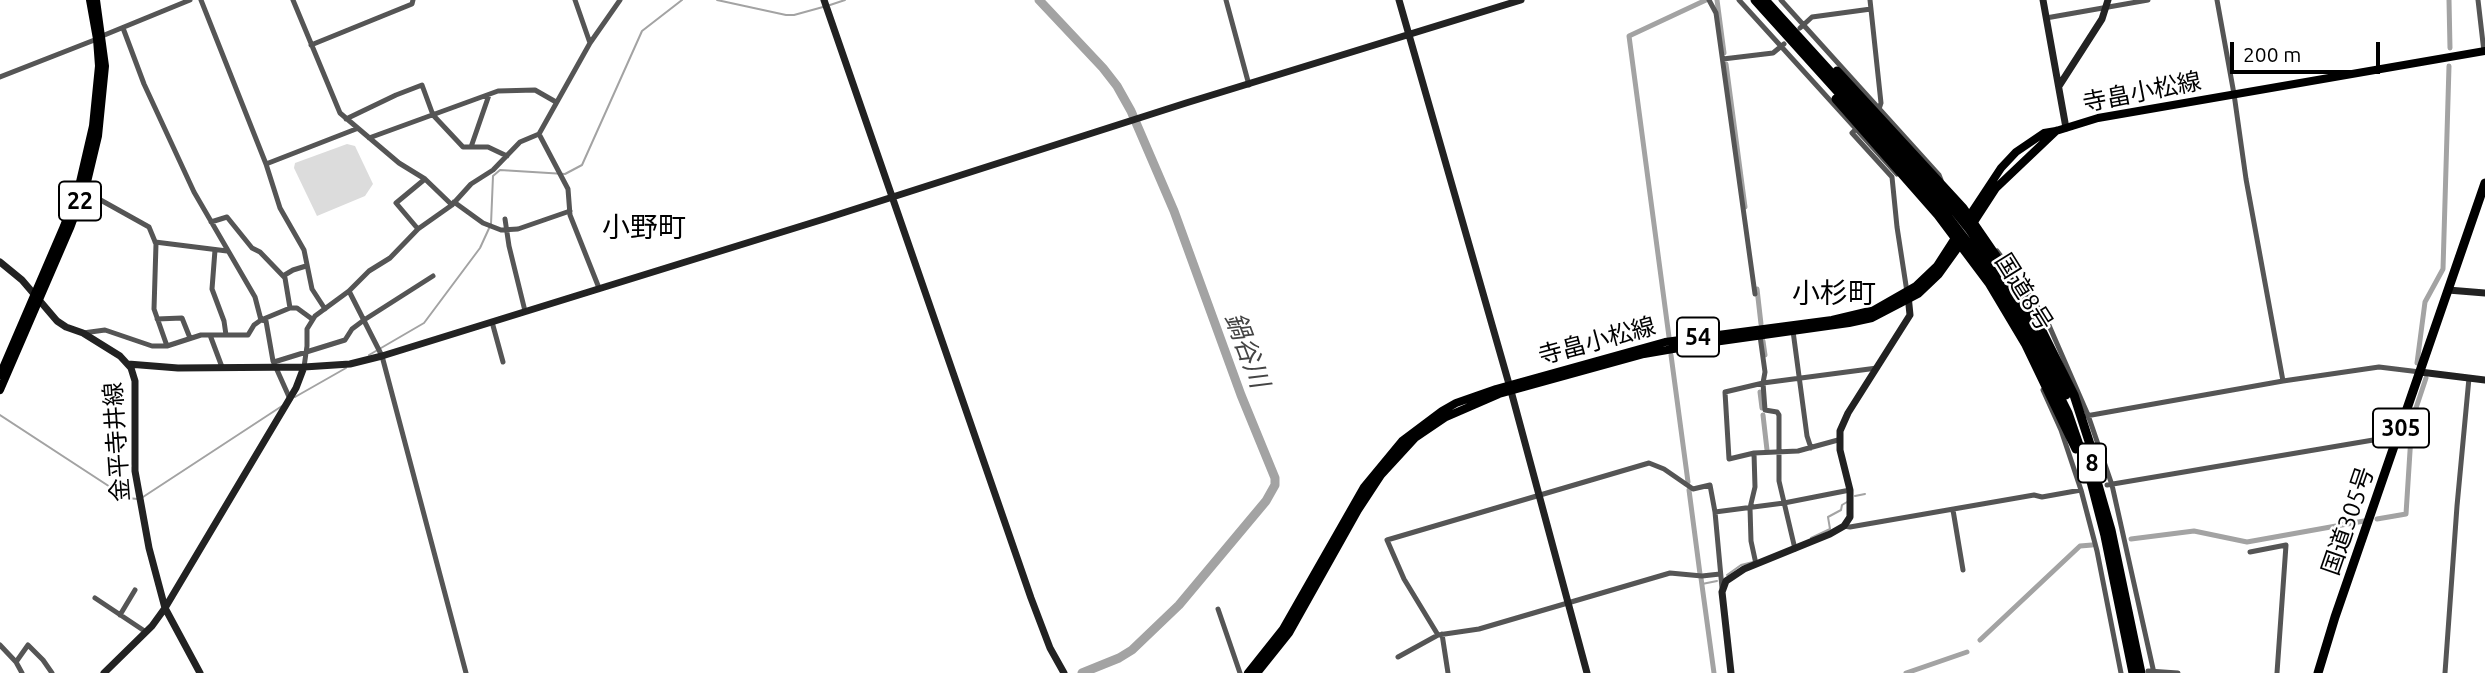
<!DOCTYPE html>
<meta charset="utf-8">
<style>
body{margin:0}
#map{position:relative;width:2485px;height:673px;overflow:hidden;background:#fff;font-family:Ubuntu,sans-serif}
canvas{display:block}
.scale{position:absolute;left:2230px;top:42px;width:150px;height:32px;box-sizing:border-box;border:4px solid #000;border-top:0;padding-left:9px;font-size:21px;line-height:24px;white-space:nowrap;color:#000;-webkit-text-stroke:5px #fff;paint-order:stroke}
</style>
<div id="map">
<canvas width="2485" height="673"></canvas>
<div class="scale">200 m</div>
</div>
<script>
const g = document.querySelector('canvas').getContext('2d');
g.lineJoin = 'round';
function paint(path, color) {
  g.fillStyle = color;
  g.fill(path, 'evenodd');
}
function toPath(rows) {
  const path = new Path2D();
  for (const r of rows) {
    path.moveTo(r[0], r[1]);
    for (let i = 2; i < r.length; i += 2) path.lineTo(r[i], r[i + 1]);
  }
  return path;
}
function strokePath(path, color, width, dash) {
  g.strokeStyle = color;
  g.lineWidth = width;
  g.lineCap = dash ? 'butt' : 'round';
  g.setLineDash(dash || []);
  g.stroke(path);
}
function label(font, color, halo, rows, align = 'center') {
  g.font = font + ' Ubuntu,"Noto Sans JP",sans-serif';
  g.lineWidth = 5;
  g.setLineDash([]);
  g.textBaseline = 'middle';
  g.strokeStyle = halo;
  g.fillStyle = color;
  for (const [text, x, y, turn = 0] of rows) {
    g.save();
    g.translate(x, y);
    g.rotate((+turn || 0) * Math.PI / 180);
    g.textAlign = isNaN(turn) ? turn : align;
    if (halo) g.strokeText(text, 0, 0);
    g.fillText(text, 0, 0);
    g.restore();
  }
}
const green = toPath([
 [347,144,355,146,373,184,365,196,317,216,294,168,295,163]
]);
const stream = toPath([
 [717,0,786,15,794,15,823,7],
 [830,5,845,0],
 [369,355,424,323,480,248,491,224,493,176,500,170,565,174,582,165,642,31,682,0],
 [295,397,346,368],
 [0,415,127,498,138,499],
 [1855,496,1865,494],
 [143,497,282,406],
 [1811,538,1830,529,1828,517,1841,510,1842,505,1847,502],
 [1727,575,1741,565,1753,562],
 [1702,584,1717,581]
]);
const canal = toPath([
 [1717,0,1724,53],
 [2449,0,2450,48],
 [1726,64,1745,207],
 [1757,289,1761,324],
 [1669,337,1629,36,1706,0],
 [1763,341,1765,355],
 [1671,355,1688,482],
 [2417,363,2425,302,2443,269,2449,66],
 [1760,392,1762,408],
 [1763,415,1767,450],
 [1689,490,1700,574],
 [2377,519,2406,514,2412,420,2426,378],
 [2131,539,2194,531,2247,542,2364,521],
 [1701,578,1714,673],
 [1980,640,2080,546,2092,545],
 [1906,673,1967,652]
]);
const river = toPath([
 [1039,0,1103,68,1117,86,1131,111,1174,211,1241,395,1275,478,1275,485,1266,501,1179,605,1132,650,1119,658,1082,673]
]);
const street = toPath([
 [201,0,266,164,280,208,304,250,312,289,325,309],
 [293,0,340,113,399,163,425,179,452,205],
 [575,0,590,43],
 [1226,0,1249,85],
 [1709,0,1716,13,1755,294],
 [1739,0,1897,174],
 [1781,0,1939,175,1941,180],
 [1870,0,1881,103,1879,109],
 [2217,0,2234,94,2246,179,2283,381],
 [2478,0,2484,52],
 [2046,18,2148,0],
 [123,28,144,84,194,192,255,297,261,320,266,321,273,361,290,399],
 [1800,28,1812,17,1871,9],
 [102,36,190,0],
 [311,45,412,4,413,0],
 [1723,59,1773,53,1784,44],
 [0,77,97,39],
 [346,119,396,95,422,85,433,115,463,147,488,147,507,156],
 [1856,129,1852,133,1892,177,1897,227,1907,292],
 [539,134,568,189,570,215,599,288],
 [369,138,498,91,535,90,556,102],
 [471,147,489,95],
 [266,164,356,129],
 [454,202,483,223,501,230,518,229,570,211],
 [79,204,97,198,149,227,156,244,154,309,167,346],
 [505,219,509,246,525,311],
 [211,222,227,217,252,248,260,252,285,278,290,308],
 [418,229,396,203,425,179],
 [155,242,227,251],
 [215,250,212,289,224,321,226,335],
 [1997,251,2024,286,2048,323,2088,415,2112,485,2154,673],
 [283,276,293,270,306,266],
 [349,291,382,356,466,673],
 [157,319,182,318,190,338],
 [492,322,503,362],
 [1793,331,1807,436,1811,448],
 [83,333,105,330,152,346,167,346,201,335,248,335,254,325,261,320,290,308,297,308,312,319],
 [210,335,222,367],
 [1760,336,1765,372,1763,383,1765,410,1777,412,1779,415,1779,481,1795,549],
 [274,362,345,340,352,329,364,320,433,276],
 [304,367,307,346,307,329,315,316,349,291,369,271,390,258,418,229,452,205,471,184,493,170,520,142,539,134,590,43,620,0],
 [2043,390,2061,430,2081,490,2097,551,2121,673],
 [2086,416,2283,381,2379,367,2420,372],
 [1754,453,1798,451,1838,440],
 [2107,485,2397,436],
 [1953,510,1963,570],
 [1715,512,1784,503,1850,490],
 [1844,526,1850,527,2034,495,2042,497,2081,490],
 [2250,552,2286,545,2277,673],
 [1756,564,1751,541,1750,508,1755,487,1754,453,1729,459,1725,392,1763,383,1877,368],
 [95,598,146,632],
 [1218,609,1240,673],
 [120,615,135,590],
 [1442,634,1448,673],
 [1438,635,1404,579,1387,540,1649,463,1664,469,1693,489,1710,485,1715,512,1722,588],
 [0,645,16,662,22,673],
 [1398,657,1438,635,1479,629,1670,573,1702,576,1720,574],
 [16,662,28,645,43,660,52,673],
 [2148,671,2178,673],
 [2445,673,2457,506,2469,378]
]);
const secondary = toPath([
 [824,0,1031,598,1050,648,1064,673],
 [1399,0,1511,391,1587,673],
 [2043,0,2066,128],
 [2059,86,2102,19,2108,0],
 [0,262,22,280,57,321,66,327,83,333,120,356,131,368,135,381,135,471,149,548,165,608,200,673],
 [2448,290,2485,293],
 [304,367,350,364,382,356,824,219,1186,103,1521,0],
 [2420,372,2485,380],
 [104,673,152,626,165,608,296,388,304,367,178,368,128,364],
 [1731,673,1722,592,1726,581,1744,569,1830,534,1844,526,1850,517,1850,490,1840,450,1840,431,1848,413,1910,315,1908,295]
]);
const primary = toPath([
 [1966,221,2001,168,2016,152,2044,133,2056,131,2098,118,2485,51],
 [1970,228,1996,188,2056,131],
 [0,375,64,226,80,182,93,126,99,66,97,39,90,0],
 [0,390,70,228,87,182,98,136,105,66,96,0],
 [1248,673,1283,629,1364,487,1402,441,1442,411,1456,403,1496,389,1665,342,1832,320,1874,310,1916,286,1937,266,1957,235],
 [1257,673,1289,633,1358,510,1381,475,1415,438,1446,417,1499,394,1644,354,1714,342,1849,323,1872,318,1918,294,1939,274,1962,242]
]);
const highway = toPath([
 [1755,0,1931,195,1992,274,2024,325,2068,413,2089,474,2105,536,2133,673],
 [1765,0,1938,190,1969,229,1998,270,2030,321,2066,395],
 [1837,71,1963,208,2027,301,2074,395,2098,469],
 [1836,99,1938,215,1989,283,2026,345,2076,449],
 [2092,464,2111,530,2141,673],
 [2318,673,2335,617,2485,183]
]);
const shields = [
 [80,201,42],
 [1698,337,42],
 [2401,428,56],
 [2092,463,28]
];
const shieldNames = [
 ["22",80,201],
 ["54",1698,337],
 ["305",2401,428],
 ["8",2092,463]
];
const streetNames = [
 ["寺畠小松線",2142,92,-11],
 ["国道8号",2024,292,58],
 ["寺畠小松線",1597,341,-15],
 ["金平寺井線",117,442,-94],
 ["国道305号",2348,521,-71]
];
const waterNames = [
 ["鍋谷川",1247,350,69]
];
const quarterNames = [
 ["小野町",644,228],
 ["小杉町",1834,294]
];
paint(green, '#dcdcdc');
strokePath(stream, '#a3a3a3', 2);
strokePath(canal, '#a3a3a3', 5);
strokePath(river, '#a3a3a3', 9);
strokePath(street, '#555', 5);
strokePath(secondary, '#222', 7);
strokePath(primary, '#000', 8);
strokePath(highway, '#000', 9);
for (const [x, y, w] of shields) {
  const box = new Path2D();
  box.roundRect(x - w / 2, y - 19.5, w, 39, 5);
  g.fillStyle = '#fff';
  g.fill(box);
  strokePath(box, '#000', 2);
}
label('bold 23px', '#000', null, shieldNames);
label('24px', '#000', '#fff', streetNames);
label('italic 26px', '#444', '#fff', waterNames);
label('28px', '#000', '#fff', quarterNames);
</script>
